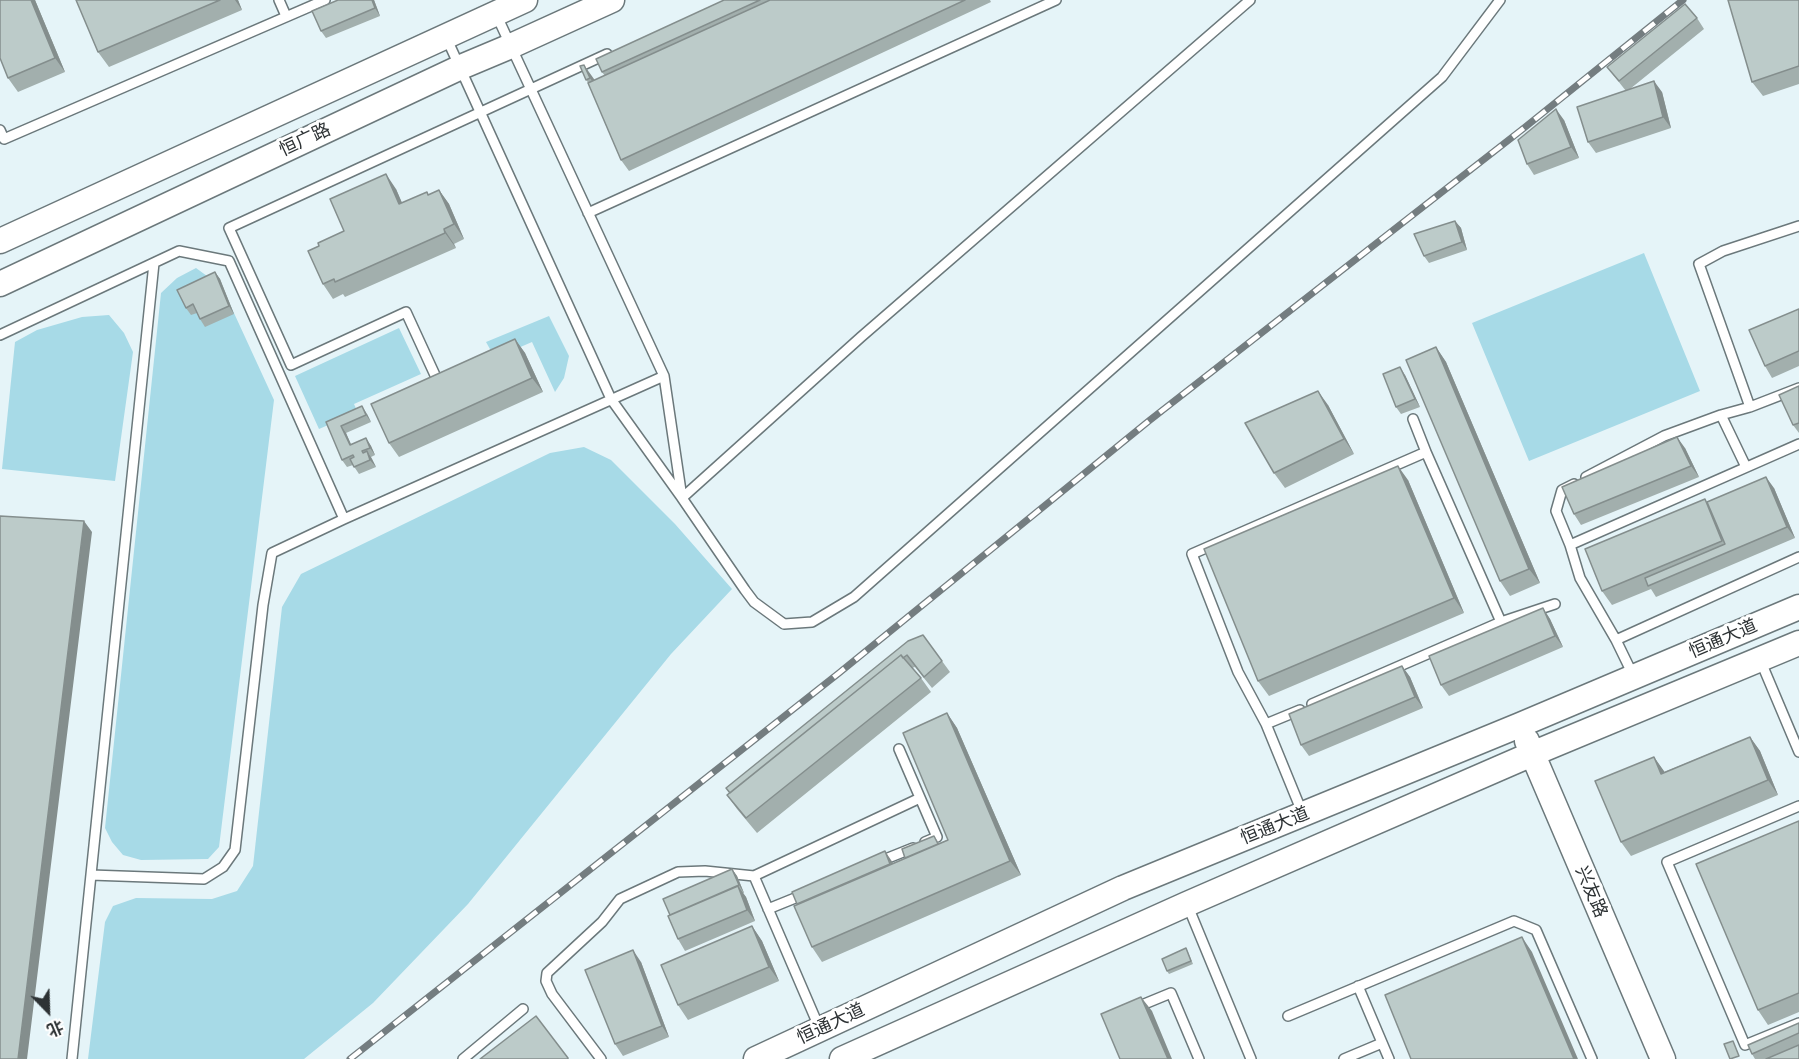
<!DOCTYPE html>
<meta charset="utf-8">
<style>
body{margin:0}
#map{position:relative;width:1799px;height:1059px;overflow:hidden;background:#e5f4f8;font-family:"Work Sans","Noto Sans SC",sans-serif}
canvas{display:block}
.north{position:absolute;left:18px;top:981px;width:60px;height:60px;-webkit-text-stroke:4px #fff;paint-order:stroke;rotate:157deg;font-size:16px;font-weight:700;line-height:24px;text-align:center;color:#2d3234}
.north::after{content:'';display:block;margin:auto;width:21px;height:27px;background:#2d3234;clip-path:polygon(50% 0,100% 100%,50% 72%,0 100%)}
</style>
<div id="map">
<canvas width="1799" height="1059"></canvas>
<div class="north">北</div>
</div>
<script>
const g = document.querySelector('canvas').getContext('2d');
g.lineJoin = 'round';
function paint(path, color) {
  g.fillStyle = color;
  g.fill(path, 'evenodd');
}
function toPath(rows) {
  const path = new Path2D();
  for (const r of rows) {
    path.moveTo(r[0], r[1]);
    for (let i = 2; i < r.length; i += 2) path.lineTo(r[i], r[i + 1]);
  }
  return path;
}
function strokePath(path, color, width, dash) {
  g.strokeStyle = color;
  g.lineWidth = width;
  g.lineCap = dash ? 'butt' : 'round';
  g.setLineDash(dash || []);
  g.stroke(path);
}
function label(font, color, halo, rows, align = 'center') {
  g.font = font + ' "Work Sans","Noto Sans SC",sans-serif';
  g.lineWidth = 6;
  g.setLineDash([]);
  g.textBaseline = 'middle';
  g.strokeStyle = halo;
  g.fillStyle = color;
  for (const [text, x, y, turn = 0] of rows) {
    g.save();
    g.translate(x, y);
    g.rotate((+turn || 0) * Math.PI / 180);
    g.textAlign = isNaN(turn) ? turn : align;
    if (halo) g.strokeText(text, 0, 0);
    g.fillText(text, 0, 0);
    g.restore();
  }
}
const green = toPath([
 [1644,253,1700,391,1529,461,1472,323],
 [196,268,222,287,274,400,219,847,208,859,141,860,123,855,112,842,105,828,161,293,177,278],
 [109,315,124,333,133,352,115,481,2,469,15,342,37,330,82,317],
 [549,316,569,356,564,378,555,392,532,342,495,358,486,342],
 [399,328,421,374,354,404,359,415,342,419,319,429,295,376],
 [584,447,611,460,675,524,732,589,671,654,468,904,373,1003,304,1059,88,1059,105,922,113,906,136,898,212,899,237,891,253,866,282,607,301,574,550,453]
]);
const lane = toPath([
 [279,0,286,16],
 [496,14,664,376,682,498,745,590,754,602,784,624,812,622,854,597,1442,77,1500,0],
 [446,37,611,399,682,498,861,337,1250,0],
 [0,130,4,139,325,0],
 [588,213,1056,0],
 [0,335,179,251,229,261,344,519],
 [440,386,406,312,291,365,229,228,607,54],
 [1750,407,1799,388],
 [1721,415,1746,467],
 [1413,419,1426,452,1501,622],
 [1586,477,1664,436,1721,415,1750,407,1699,264,1723,251,1799,226],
 [1574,484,1562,490,1556,511,1570,545,1580,578,1616,640,1633,675],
 [1570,545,1799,444],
 [1616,640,1799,557],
 [1761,662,1799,752],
 [1312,704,1501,622,1555,604],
 [1266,724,1300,710],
 [899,749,937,837,925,842],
 [1799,806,1667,862,1745,1045,1799,1023],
 [1302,812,1266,724,1238,672,1192,554,1426,452],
 [878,862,913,848],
 [91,875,204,879,223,867,235,850,263,605,272,553,344,519,664,376],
 [754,876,819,1027],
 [1187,904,1251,1059],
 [768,909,805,894],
 [1358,986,1389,1059],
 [1137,1007,1171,993,1199,1059],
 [1288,1016,1514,921,1536,930,1592,1059],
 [72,1059,154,263],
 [463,1059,523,1009],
 [601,1059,552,994,546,981,547,973,602,922,620,899,678,872,705,871,754,876,920,798],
 [1344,1059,1382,1043]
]);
const secondary = toPath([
 [0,241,525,0],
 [0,284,461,67,511,46,612,0],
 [1527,741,1663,1059],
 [756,1059,1123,888,1520,725,1799,607],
 [842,1059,1187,904,1532,754,1799,643]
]);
const rail = toPath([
 [350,1059,839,673,1150,420,1524,128,1683,0]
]);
const wall = toPath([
 [0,0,35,0,65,72,18,92,8,78],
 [76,0,238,0,242,10,109,67,98,52],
 [374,0,380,16,326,38,321,31],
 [724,0,990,0,991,2,629,171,621,160,588,83,580,66,594,81,605,76,602,72],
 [1799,0,1799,84,1763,96,1752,82],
 [1697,18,1704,29,1630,89,1662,92,1671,128,1596,153,1588,142,1626,91,1607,67],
 [1564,120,1579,158,1534,175,1527,164],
 [396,189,402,203,429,195,439,190,449,204,464,239,454,244,456,248,345,297,343,294,333,299,323,284,319,246,344,231],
 [1455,221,1461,228,1467,250,1429,263,1424,256],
 [215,272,220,279,234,314,205,327,200,319,197,313,191,315,186,308],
 [1799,309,1799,366,1772,378,1765,366],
 [515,339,525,353,543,392,399,457,389,443],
 [1436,347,1446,362,1540,583,1510,596,1500,581],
 [1405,375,1420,407,1401,414,1396,407],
 [1799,386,1799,433,1793,425],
 [1328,405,1354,454,1285,488,1274,473],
 [367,414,371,422,346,433,351,445,366,438,371,446,375,455,371,457,376,467,359,474,353,465,347,467,342,460,326,422],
 [1685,448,1699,477,1581,525,1574,514],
 [1408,480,1464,613,1269,696,1258,681],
 [1774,488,1795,538,1656,597,1651,589,1612,605,1602,591,1707,502],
 [1543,608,1550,619,1563,647,1449,696,1441,685],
 [923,635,950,672,932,688,915,667,912,668,921,678,931,692,757,833,737,809,727,795],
 [1402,666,1410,677,1423,708,1309,756,1301,745],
 [947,713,957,728,1021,875,822,962,812,947,893,863,905,858,934,836,939,843,948,840],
 [1750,737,1760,751,1778,795,1631,856,1621,842,1654,757,1664,772],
 [1799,821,1799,1012,1768,1025,1758,1010],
 [732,869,737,876,744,893,743,893,746,897,755,921,685,951,678,939],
 [752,926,762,941,779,981,688,1020,678,1005],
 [1186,948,1188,952,1193,964,1169,974,1167,971],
 [641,962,669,1037,623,1056,615,1044],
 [1799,1023,1799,1059,1755,1059,1752,1054]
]);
const shadedWall = toPath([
 [31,0,35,0,65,72,55,58],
 [235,0,238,0,242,10],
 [372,0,374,0,380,16,375,8],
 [584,65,594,79,600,93,590,78],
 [1654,81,1662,92,1671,128,1663,117],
 [1556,109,1564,120,1579,158,1571,147],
 [386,174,396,189,409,219,399,204],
 [439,190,449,204,464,239,454,224],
 [1455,221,1461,228,1467,250,1462,242],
 [444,229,454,244,456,248,445,233],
 [215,272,220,279,234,314,229,306],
 [515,339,525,353,543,392,532,378],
 [1436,347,1446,362,1540,583,1529,569],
 [1400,367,1405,375,1420,407,1415,399],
 [1318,391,1328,405,1354,454,1344,439],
 [362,406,367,414,371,422,366,415],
 [341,426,346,433,355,453,350,445],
 [1677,437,1685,448,1699,477,1691,466],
 [366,438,371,446,375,455,370,448],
 [367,451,372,459,376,467,370,460],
 [1398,466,1408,480,1464,613,1454,598],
 [1766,477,1774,488,1795,538,1787,527],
 [84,521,92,532,27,1059,18,1059],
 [1543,608,1550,619,1563,647,1555,636],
 [1402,666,1410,677,1423,708,1415,697],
 [947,713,957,728,1021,875,1010,861],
 [1750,737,1760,751,1778,795,1768,780],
 [1654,757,1664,771,1671,789,1661,774],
 [885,851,893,863,900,879,892,868],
 [732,869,737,876,744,893,739,885],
 [738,886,746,897,755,921,747,910],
 [752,926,762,941,779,981,769,967],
 [1522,937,1532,952,1578,1059,1574,1059],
 [633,950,641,962,669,1037,662,1026],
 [1141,997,1152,1011,1172,1059,1168,1059]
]);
const building = toPath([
 [0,0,31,0,55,58,8,78,0,58,0,0],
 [76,0,220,0,98,52,76,0],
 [338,0,372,0,375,8,321,31,312,11,338,0],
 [724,0,760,0,602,72,596,59,724,0],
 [770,0,965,0,621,160,588,83,770,0],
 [1728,0,1799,0,1799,66,1752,82,1728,0],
 [1685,4,1697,18,1619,81,1607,67,1685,4],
 [584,65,590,78,586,80,580,66,584,65],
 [1654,81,1663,117,1588,142,1577,107,1654,81],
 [1556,109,1571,147,1527,164,1518,140,1556,109],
 [386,174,399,204,427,192,428,195,439,190,454,224,444,229,445,233,335,282,334,279,323,284,308,251,319,246,318,243,344,231,330,199,386,174],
 [1455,221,1462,242,1424,256,1414,234,1455,221],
 [215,272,229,306,200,319,193,304,186,308,177,290,215,272],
 [1799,309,1799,351,1765,366,1749,330,1799,309],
 [515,339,532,378,389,443,371,404,515,339],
 [1436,347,1529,569,1500,581,1406,360,1436,347],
 [1400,367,1415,399,1396,407,1383,374,1400,367],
 [1799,386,1799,423,1793,425,1779,395,1799,386],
 [1318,391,1344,439,1274,473,1245,423,1318,391],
 [362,406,366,415,341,426,350,445,366,438,370,448,362,451,363,453,367,451,370,460,354,467,350,459,354,457,353,455,342,460,326,422,362,406],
 [1677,437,1691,466,1574,514,1562,487,1677,437],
 [1398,466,1454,598,1258,681,1204,549,1398,466],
 [1766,477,1787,527,1648,586,1645,578,1725,544,1707,502,1766,477],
 [1705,499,1722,541,1602,591,1585,549,1705,499],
 [0,516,84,521,18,1059,0,1059,0,516],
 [1543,608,1555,636,1441,685,1429,656,1543,608],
 [923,635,942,661,924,677,907,655,903,658,901,655,730,793,726,788,908,641,923,635],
 [901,655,921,678,746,818,727,795,901,655],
 [1402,666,1415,697,1301,745,1289,714,1402,666],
 [947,713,1010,861,812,947,794,906,948,840,903,733,947,713],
 [1750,737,1768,780,1621,842,1595,781,1654,757,1661,774,1750,737],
 [1799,821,1799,993,1758,1010,1696,864,1799,821],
 [934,836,938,844,905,858,902,849,934,836],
 [885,851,890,864,797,904,792,892,885,851],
 [732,869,739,885,670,915,663,899,732,869],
 [738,886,747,910,678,939,668,916,738,886],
 [752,926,769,967,678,1005,661,965,752,926],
 [1522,937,1574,1059,1411,1059,1385,995,1522,937],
 [1186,948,1191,961,1167,971,1162,959,1186,948],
 [633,950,662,1026,615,1044,585,970,633,950],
 [1141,997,1168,1059,1120,1059,1101,1014,1141,997],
 [536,1016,568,1058,568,1059,480,1059,536,1016],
 [1799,1023,1799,1033,1752,1054,1748,1045,1799,1023],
 [1733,1041,1739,1056,1730,1059,1724,1044,1733,1041],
 [1799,1045,1799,1059,1766,1059,1799,1045]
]);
const streetNames = [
 ["恒广路",305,140,-25],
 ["恒通大道",1723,639,-23],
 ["恒通大道",1275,826,-22],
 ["兴友路",1591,892,67],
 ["恒通大道",831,1024,-25]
];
paint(green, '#a7dae7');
strokePath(lane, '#6b787b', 12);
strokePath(secondary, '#6b787b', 27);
strokePath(lane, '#fff', 9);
strokePath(secondary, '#fff', 24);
strokePath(rail, '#747d80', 7);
strokePath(rail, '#fff', 4.5, [14]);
paint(wall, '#a2afad');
paint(shadedWall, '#848e8d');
paint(building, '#bccbc9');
strokePath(building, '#848e8d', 1.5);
label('18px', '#2d3234', '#fff', streetNames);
</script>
